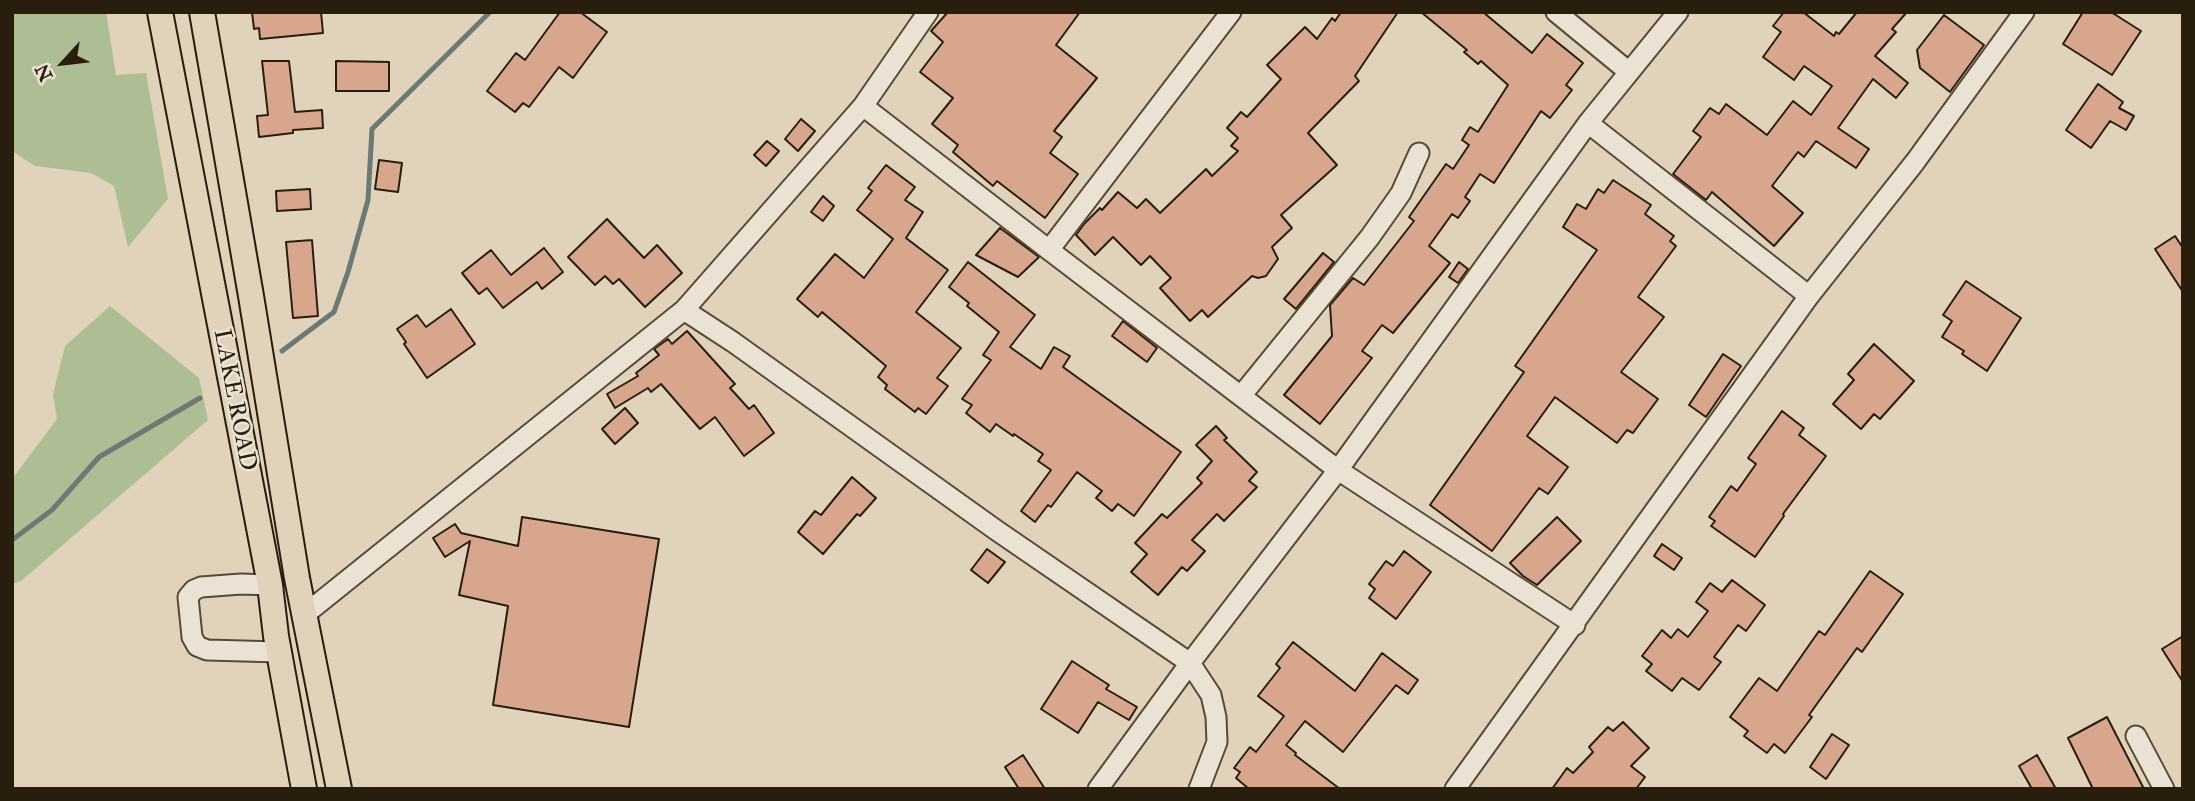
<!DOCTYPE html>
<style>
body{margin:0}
#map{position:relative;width:2195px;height:801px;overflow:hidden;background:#e1d3bb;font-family:"IM FELL Great Primer",serif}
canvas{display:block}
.frame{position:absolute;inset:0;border:14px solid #291d0d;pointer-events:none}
.north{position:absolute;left:28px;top:28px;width:70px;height:70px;-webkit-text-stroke:5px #ece2d3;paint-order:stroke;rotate:243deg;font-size:19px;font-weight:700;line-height:28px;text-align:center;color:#291d0d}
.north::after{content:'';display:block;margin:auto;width:24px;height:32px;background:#291d0d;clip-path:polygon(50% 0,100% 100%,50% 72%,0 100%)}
</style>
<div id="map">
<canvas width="2195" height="801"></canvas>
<div class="frame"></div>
<div class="north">N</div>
</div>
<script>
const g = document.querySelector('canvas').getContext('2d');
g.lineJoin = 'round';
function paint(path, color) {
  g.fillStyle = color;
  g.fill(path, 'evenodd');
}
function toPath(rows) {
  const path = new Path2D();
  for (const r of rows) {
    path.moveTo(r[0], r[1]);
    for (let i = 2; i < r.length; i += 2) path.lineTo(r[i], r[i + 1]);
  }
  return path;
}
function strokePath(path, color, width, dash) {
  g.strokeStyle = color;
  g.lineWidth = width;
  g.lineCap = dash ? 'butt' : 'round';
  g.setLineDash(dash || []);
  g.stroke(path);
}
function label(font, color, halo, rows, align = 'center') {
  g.font = font + ' "IM FELL Great Primer",serif';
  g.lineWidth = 5;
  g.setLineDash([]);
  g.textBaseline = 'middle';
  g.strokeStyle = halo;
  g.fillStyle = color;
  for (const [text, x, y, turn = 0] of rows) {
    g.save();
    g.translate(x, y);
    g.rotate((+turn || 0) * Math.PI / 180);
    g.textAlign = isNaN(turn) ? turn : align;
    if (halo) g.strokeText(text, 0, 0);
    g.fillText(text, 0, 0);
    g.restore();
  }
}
const green = toPath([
 [12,12,106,12,116,75,146,73,168,199,128,247,114,186,91,173,35,166,12,151],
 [110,306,199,378,208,420,21,581,12,584,12,479,57,419,53,394,65,346]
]);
const stream = toPath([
 [282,351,334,312,348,272,368,200,372,129,490,12],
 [12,540,52,510,99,457,200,398]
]);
const building = toPath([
 [252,12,321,12,323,33,260,39,259,28,254,29,252,12],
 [560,12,580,12,607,32,573,78,559,67,529,107,523,103,515,112,487,91,516,53,525,60,560,12],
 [948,12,1080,12,1056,45,1097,78,1054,131,1062,137,1050,153,1078,174,1045,218,997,181,993,186,953,152,958,145,932,124,953,98,920,72,943,42,931,31,948,12],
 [1341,12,1398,12,1355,76,1359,81,1308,133,1337,165,1281,215,1292,228,1272,247,1278,259,1266,276,1258,278,1252,276,1208,317,1202,310,1190,321,1160,288,1171,278,1150,256,1141,265,1113,237,1095,255,1076,235,1084,224,1100,208,1102,210,1118,192,1137,208,1146,199,1160,213,1206,169,1212,176,1238,151,1231,146,1238,138,1227,128,1241,112,1247,117,1281,79,1267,65,1305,27,1317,39,1332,18,1335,21,1341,12],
 [1421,12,1483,12,1532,53,1547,34,1583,63,1566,85,1572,90,1550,118,1541,111,1494,183,1480,174,1465,197,1470,201,1458,218,1452,214,1429,246,1450,263,1393,333,1382,325,1362,351,1372,358,1320,424,1284,395,1332,336,1330,305,1353,278,1364,285,1414,221,1409,217,1446,164,1453,169,1469,145,1462,140,1470,127,1478,132,1508,85,1481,61,1478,64,1464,52,1467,50,1421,12],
 [1784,12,1803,12,1834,36,1836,32,1839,34,1857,12,1907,12,1892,29,1896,32,1875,56,1908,83,1896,98,1873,79,1838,128,1869,149,1856,168,1816,141,1804,157,1798,152,1772,186,1803,213,1774,246,1712,192,1706,200,1673,174,1701,137,1693,131,1710,108,1719,114,1726,104,1767,135,1793,101,1811,115,1832,86,1804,66,1794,80,1763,57,1781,32,1773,26,1784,12],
 [2083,12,2111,12,2141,31,2112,75,2063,44,2083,12],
 [1944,15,1984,45,1950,92,1920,68,1917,50,1944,15],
 [262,61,289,61,295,112,322,110,323,128,293,130,293,133,259,137,257,116,268,115,262,61],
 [336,61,389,62,389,91,336,91,336,61],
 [2098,84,2123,102,2119,108,2134,116,2126,130,2110,121,2091,148,2066,130,2098,84],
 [801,119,815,131,798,151,785,139,801,119],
 [767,141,779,151,766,166,754,155,767,141],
 [379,160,402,163,398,192,375,189,379,160],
 [886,165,915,187,905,200,923,212,906,238,948,270,916,312,961,348,937,378,948,386,926,414,918,408,915,412,885,389,887,385,878,377,886,366,822,312,818,317,797,299,835,254,864,278,893,239,857,210,872,191,868,188,886,165],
 [1613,180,1651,205,1645,214,1674,236,1670,241,1676,246,1638,297,1664,317,1621,372,1658,399,1633,433,1627,430,1617,443,1555,397,1527,436,1568,467,1548,494,1539,488,1492,551,1430,505,1524,372,1515,366,1597,250,1563,227,1577,204,1586,209,1598,189,1604,193,1613,180],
 [310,189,311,209,277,211,276,191,310,189],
 [823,196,834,206,823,221,811,212,823,196],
 [607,219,644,258,657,245,682,273,645,307,619,279,613,284,605,276,595,285,568,257,607,219],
 [1000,228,1039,257,1018,277,976,255,1000,228],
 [2175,236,2183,248,2183,292,2155,249,2175,236],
 [312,240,318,316,293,318,286,242,312,240],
 [544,248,563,272,542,289,537,282,503,308,487,288,479,294,462,273,491,250,511,275,544,248],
 [1323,253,1334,262,1296,309,1284,299,1323,253],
 [968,262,1035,315,1010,347,1041,369,1054,347,1070,356,1063,367,1181,452,1134,516,1118,504,1112,511,1096,498,1102,491,1077,472,1051,507,1048,505,1035,522,1021,511,1051,470,1038,461,1043,454,1014,434,1013,436,996,424,990,432,966,413,972,405,962,399,991,360,983,355,999,332,967,306,969,303,949,287,968,262],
 [1459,262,1468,269,1458,283,1449,277,1459,262],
 [1966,281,2021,318,1987,371,1962,354,1964,351,1942,337,1952,321,1943,315,1966,281],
 [451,309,475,344,427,378,404,344,406,342,397,329,417,315,426,327,451,309],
 [1123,321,1157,348,1147,362,1112,336,1123,321],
 [687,331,735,384,730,388,749,409,754,405,774,433,744,456,715,417,700,429,661,384,651,392,648,388,615,408,607,394,638,376,636,373,659,355,654,349,668,339,672,344,687,331],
 [1874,344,1914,381,1880,419,1874,414,1861,429,1833,404,1854,380,1848,374,1874,344],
 [1723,354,1741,366,1706,417,1689,405,1723,354],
 [625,408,638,423,615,444,602,429,625,408],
 [1782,411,1804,428,1799,435,1826,456,1783,514,1784,516,1755,557,1711,526,1715,521,1709,517,1731,486,1737,491,1756,464,1748,458,1782,411],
 [1216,426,1227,438,1224,440,1257,472,1249,481,1257,487,1224,521,1217,514,1192,540,1205,551,1187,571,1182,567,1158,595,1131,572,1147,554,1135,543,1162,514,1167,518,1202,483,1197,478,1212,461,1196,445,1216,426],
 [852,477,876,498,860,516,857,514,823,554,798,532,815,511,821,515,852,477],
 [522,517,659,539,629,727,493,705,508,606,459,595,470,541,445,557,433,538,455,524,461,533,518,546,522,517],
 [1557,517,1581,541,1537,585,1523,576,1510,563,1557,517],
 [1662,544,1682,558,1674,570,1654,556,1662,544],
 [987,549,1005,562,988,583,971,570,987,549],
 [1404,551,1431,572,1396,619,1369,598,1375,589,1369,584,1386,561,1393,566,1404,551],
 [1870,571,1903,594,1862,652,1857,648,1809,715,1812,717,1785,753,1774,744,1767,753,1744,736,1748,731,1730,717,1759,678,1777,691,1819,631,1825,635,1870,571],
 [1732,580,1765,605,1746,631,1738,625,1714,657,1721,662,1699,690,1682,678,1672,691,1646,671,1652,664,1642,656,1662,630,1671,638,1678,629,1688,637,1708,611,1696,602,1710,583,1722,592,1732,580],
 [2183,636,2183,682,2162,649,2183,636],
 [1293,642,1355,691,1382,653,1418,680,1408,694,1396,685,1343,752,1305,721,1286,745,1296,753,1295,755,1340,789,1249,789,1236,778,1240,772,1234,768,1250,747,1256,752,1284,716,1258,696,1280,668,1276,664,1293,642],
 [1072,661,1109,685,1106,689,1137,707,1129,720,1098,702,1078,733,1041,709,1072,661],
 [2107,717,2144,789,2093,789,2068,738,2107,717],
 [1623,722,1649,748,1631,766,1645,777,1636,789,1552,789,1567,768,1573,773,1593,752,1589,747,1608,727,1613,731,1623,722],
 [1832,734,1849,745,1826,779,1810,767,1832,734],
 [1023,755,1045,789,1019,789,1005,767,1023,755],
 [2037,755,2056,789,2032,789,2019,766,2037,755]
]);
const minor = toPath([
 [1556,12,1629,72],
 [863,106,1049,250,1338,470,1575,625],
 [1588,123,1809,296],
 [1049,250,1231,12],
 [684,310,733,342,996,530,1190,663,1211,695,1216,717,1217,742,1199,789],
 [1241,396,1370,237,1401,193,1419,153],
 [270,585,241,584,201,587,194,590,188,597,192,637,197,646,207,650,279,652],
 [304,615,684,310,863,106,928,12],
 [2136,736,2164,789],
 [1098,789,1190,663,1338,470,1588,123,1678,12],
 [1455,789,1809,296,1915,162,2024,12]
]);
const major = toPath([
 [160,12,270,585,276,636,304,789],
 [202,12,251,296,297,578,339,789]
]);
const streetNames = [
 ["LAKE ROAD",234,400,79]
];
paint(green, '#aebe94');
strokePath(stream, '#6c7975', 5);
paint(building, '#d8a68c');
strokePath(building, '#291d0d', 2);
strokePath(minor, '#574a38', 23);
strokePath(major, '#291d0d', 28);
strokePath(minor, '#ece2d3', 19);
strokePath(major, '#e1d3bb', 24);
label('24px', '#291d0d', '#ece2d3', streetNames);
</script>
